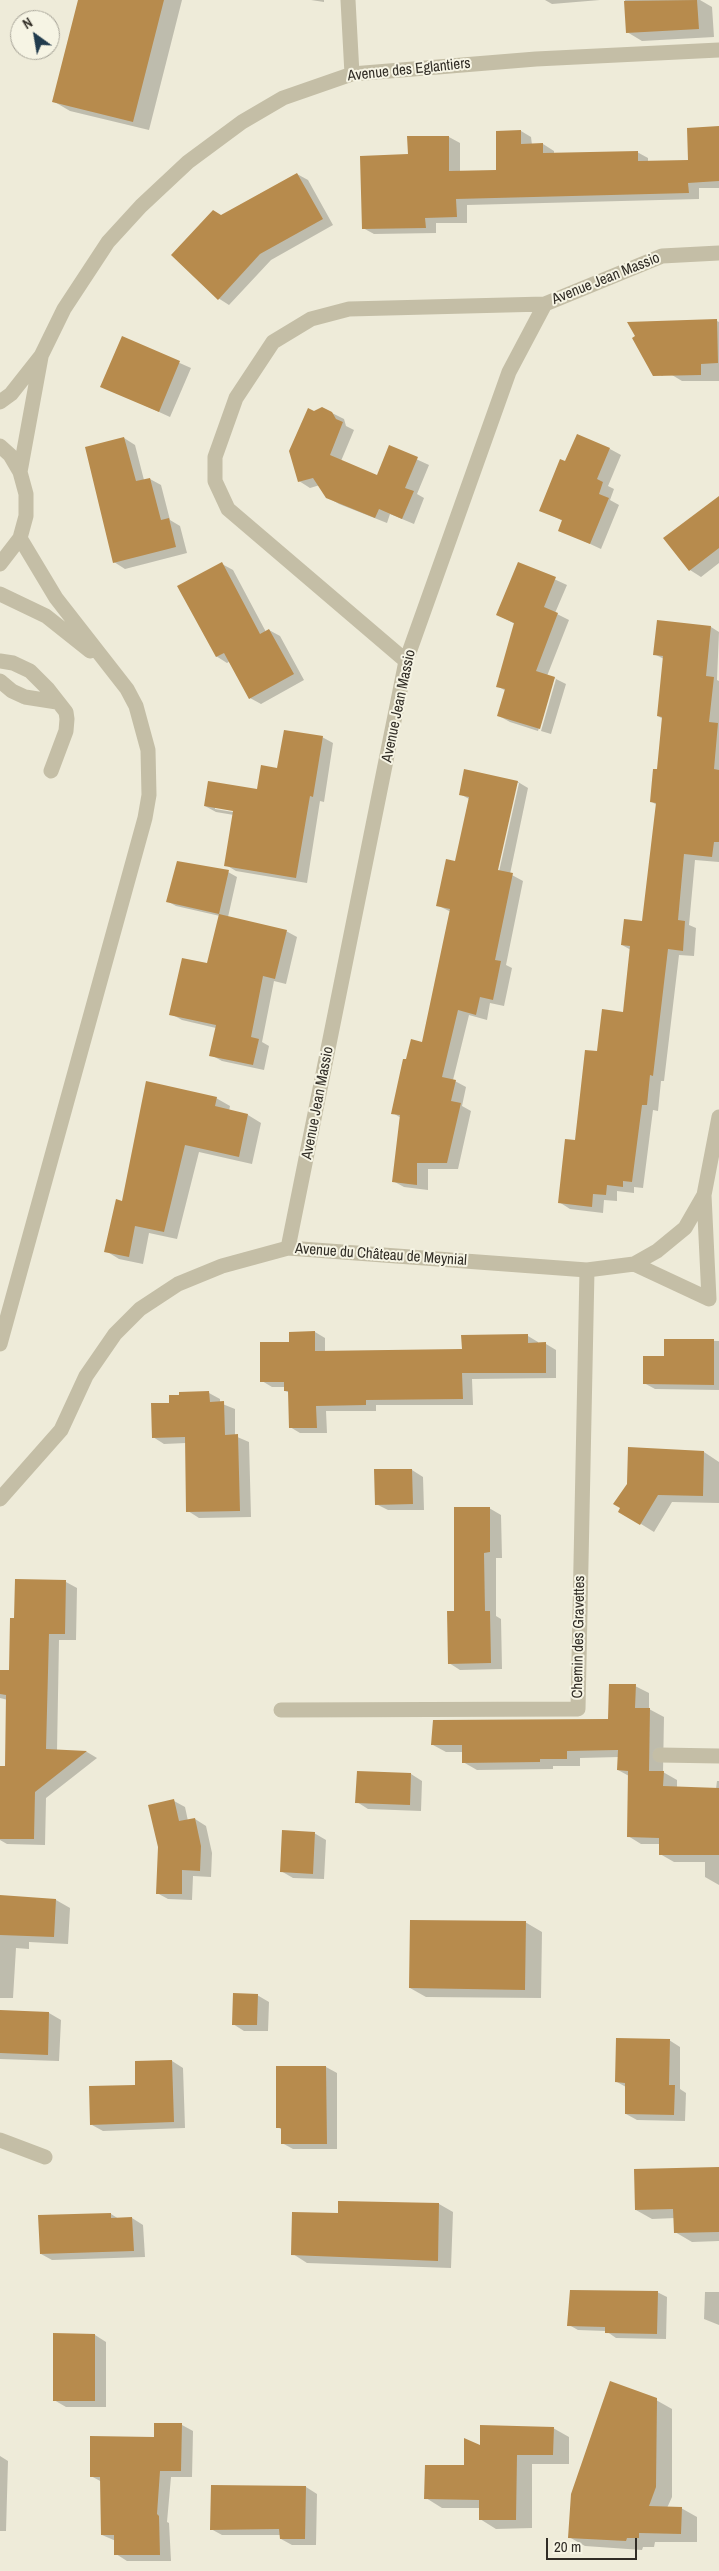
<!DOCTYPE html>
<meta charset="utf-8">
<style>
body{margin:0}
#map{position:relative;width:719px;height:2571px;overflow:hidden;background:#eeebd9;font-family:"Archivo Narrow",sans-serif}
canvas{display:block}
.north{position:absolute;left:10px;top:10px;width:50px;height:50px;box-sizing:border-box;background:#f6f4e4;border:1px solid #a7a498;border-radius:50%;rotate:328deg;font-size:14px;font-weight:700;line-height:20px;text-align:center;color:#312d26}
.north::after{content:'';display:block;margin:auto;width:18px;height:22px;background:#213b4d;clip-path:polygon(50% 0,100% 100%,50% 72%,0 100%)}
.scale{position:absolute;left:546px;top:2538px;width:91px;height:22px;box-sizing:border-box;border:2px solid #312d26;border-top:0;padding-left:6px;font-size:15px;line-height:18px;white-space:nowrap;color:#312d26;-webkit-text-stroke:4px #f6f4e4;paint-order:stroke}
</style>
<div id="map">
<canvas width="719" height="2571"></canvas>
<div class="north">N</div>
<div class="scale">20 m</div>
</div>
<script>
const g = document.querySelector('canvas').getContext('2d');
g.lineJoin = 'round';
function paint(path, color) {
  g.fillStyle = color;
  g.fill(path, 'evenodd');
}
function toPath(rows) {
  const path = new Path2D();
  for (const r of rows) {
    path.moveTo(r[0], r[1]);
    for (let i = 2; i < r.length; i += 2) path.lineTo(r[i], r[i + 1]);
  }
  return path;
}
function strokePath(path, color, width, dash) {
  g.strokeStyle = color;
  g.lineWidth = width;
  g.lineCap = dash ? 'butt' : 'round';
  g.setLineDash(dash || []);
  g.stroke(path);
}
function label(font, color, halo, rows, align = 'center') {
  g.font = font + ' "Archivo Narrow",sans-serif';
  g.lineWidth = 4;
  g.setLineDash([]);
  g.textBaseline = 'middle';
  g.strokeStyle = halo;
  g.fillStyle = color;
  for (const [text, x, y, turn = 0] of rows) {
    g.save();
    g.translate(x, y);
    g.rotate((+turn || 0) * Math.PI / 180);
    g.textAlign = isNaN(turn) ? turn : align;
    if (halo) g.strokeText(text, 0, 0);
    g.fillText(text, 0, 0);
    g.restore();
  }
}
const shadow = toPath([
 [80,0,182,0,149,130,70,111,53,101],
 [311,0,324,0,324,2],
 [545,0,600,0,552,4],
 [625,0,700,0,712,7,714,37,642,41,627,32],
 [719,128,719,188,699,188,699,199,467,205,467,223,436,223,436,233,374,234,363,228,409,156,449,137,460,143,460,172,498,171,521,131,531,137,532,145,543,144,554,151,554,154,637,152,648,158,648,162,689,161],
 [297,174,308,180,333,225,271,260,229,305,218,298],
 [717,321,719,322,719,381,682,381,672,375,672,370,662,376,652,370],
 [123,338,191,368,170,417,102,386],
 [315,412,332,413,344,419,346,426,354,430,341,461,378,477,390,447,429,465,417,494,424,498,414,524,390,514,387,523,339,504,327,497,320,485,310,488,299,481],
 [124,438,135,445,144,480,150,479,161,485,170,520,180,526,187,553,125,569,114,562],
 [610,449,621,455,608,486,614,489,610,500,619,505,601,549,560,530,563,521,541,510,566,463],
 [719,497,719,563,701,577,690,570,665,538],
 [519,563,567,585,555,613,569,620,547,676,556,679,554,679,538,731,510,722,499,716,506,691,497,686,515,624,498,615],
 [222,564,233,570,266,632,269,630,280,636,304,680,261,704,250,698,230,661,227,663,216,656],
 [658,621,711,627,719,632,717,680,719,681,719,862,695,860,689,925,696,928,694,956,679,955,664,1081,661,1081,658,1111,653,1110,643,1188,634,1187,634,1193,617,1191,617,1201,604,1200,603,1213,570,1209,559,1202,599,1052,624,1013,631,950,622,945,643,922,657,805,652,802,658,771,663,719,658,716,664,659,654,654],
 [556,679,566,684,551,734,541,731],
 [322,737,333,743,324,802,320,801,307,883,236,871,226,865,234,815,216,812,205,806,258,791,278,769],
 [215,807,240,811,239,813,215,809],
 [518,782,528,788,510,874,523,881,506,965,512,968,504,1006,490,1003,487,1020,469,1015,453,1080,466,1087,462,1106,471,1111,458,1169,428,1169,428,1190,404,1187,393,1181,401,1118,393,1113,407,1061,423,1043,451,912,437,905,456,862,469,799,460,794],
 [516,783,519,783,498,876,496,876],
 [228,872,237,877,228,917,286,931,297,937,286,984,274,981,262,1042,269,1046,264,1070,222,1061,211,1055,216,1028,182,1020,171,1014,208,964,220,916,176,906,167,901],
 [216,1098,230,1106,229,1111,248,1115,261,1123,252,1164,199,1152,177,1239,149,1233,143,1264,119,1259,106,1251,123,1202],
 [315,1332,325,1338,325,1353,463,1351,528,1336,538,1342,538,1344,546,1344,556,1350,556,1378,472,1379,473,1405,376,1405,376,1411,326,1411,327,1433,300,1433,290,1427,290,1393,285,1391,285,1387,272,1387,262,1381,291,1343],
 [665,1340,719,1341,719,1390,655,1389,644,1383,665,1357],
 [209,1393,220,1399,220,1403,235,1409,235,1436,249,1442,251,1517,199,1518,188,1511,186,1443,164,1444,153,1437,171,1404],
 [704,1452,719,1462,719,1503,672,1502,654,1532,620,1511],
 [412,1470,423,1477,424,1510,388,1510,376,1504],
 [489,1508,501,1515,502,1558,496,1558,496,1616,501,1619,502,1669,460,1670,449,1663,456,1613],
 [66,1582,77,1588,76,1640,59,1640,57,1751,87,1752,97,1758,46,1798,45,1845,7,1844,0,1840,0,1767,6,1767,8,1700,0,1698,0,1671,10,1671,15,1620],
 [635,1686,649,1693,649,1709,664,1717,663,1772,677,1780,677,1788,716,1789,717,1781,719,1781,719,1885,705,1877,705,1862,674,1862,660,1854,661,1844,641,1844,628,1836,629,1776,618,1770,619,1757,580,1758,580,1766,553,1766,553,1769,477,1770,463,1762,463,1752,446,1752,433,1745,610,1721],
 [411,1774,422,1781,421,1811,368,1809,357,1802],
 [174,1801,185,1807,188,1821,195,1819,206,1826,212,1853,211,1877,193,1876,192,1900,168,1899,157,1893],
 [314,1833,326,1840,324,1879,293,1878,281,1871],
 [0,1897,56,1900,70,1908,68,1944,29,1942,29,1949,16,1948,13,1998,0,1998],
 [525,1922,542,1932,541,1998,426,1997,410,1988],
 [257,1995,269,2002,268,2031,244,2031,233,2024],
 [0,2012,49,2013,61,2020,59,2061,0,2059],
 [669,2040,680,2047,680,2089,686,2093,685,2121,637,2120,626,2114,626,2087,617,2082],
 [172,2061,183,2068,185,2128,103,2131,92,2125,136,2086],
 [278,2067,326,2067,337,2073,337,2149,293,2149,282,2143,282,2130,278,2127],
 [719,2168,719,2241,692,2242,675,2232,675,2218,652,2219,636,2210],
 [439,2204,453,2212,451,2268,307,2263,293,2254,339,2214],
 [111,2214,119,2219,132,2218,143,2225,145,2257,52,2260,41,2254],
 [657,2292,667,2297,666,2339,616,2338,606,2331,578,2330,569,2325],
 [705,2292,719,2292,719,2325,704,2319],
 [95,2335,106,2342,106,2407,66,2407,54,2400],
 [656,2400,672,2409,672,2497,667,2508,681,2508,697,2517,697,2542,655,2542,654,2547,643,2547,642,2550,585,2546,569,2537],
 [182,2425,193,2431,192,2477,171,2477,167,2522,169,2523,171,2561,127,2561,116,2554,116,2541,102,2535,102,2482,91,2476],
 [553,2428,569,2437,569,2464,532,2464,532,2528,496,2529,480,2519,480,2508,442,2508,426,2498,465,2466,481,2446],
 [0,2456,8,2461,6,2531,0,2531],
 [306,2487,317,2494,316,2545,292,2545,281,2539,281,2535,222,2535,211,2529]
]);
const building = toPath([
 [78,0,164,0,133,122,52,102],
 [697,0,699,29,626,33,624,1],
 [719,126,719,181,688,183,689,193,456,199,457,217,425,218,426,228,362,229,360,156,408,154,407,136,449,136,449,171,496,170,496,131,521,130,521,144,543,143,543,153,638,151,638,161,688,160,687,128],
 [297,173,323,219,260,254,218,300,171,255,213,210,221,215],
 [717,319,718,363,701,364,701,375,653,376,632,338,635,336,627,322],
 [122,336,180,361,159,412,100,387],
 [322,407,332,412,336,419,343,422,330,455,377,475,389,445,418,457,405,488,414,491,402,519,379,509,375,518,326,498,313,478,298,482,289,451,308,408,314,411],
 [577,434,610,448,597,479,603,482,599,494,609,498,590,544,558,531,562,520,539,511,560,459,565,461],
 [124,437,136,481,150,478,161,520,169,518,176,547,113,563,85,447],
 [719,496,719,548,689,571,663,538],
 [222,562,260,634,269,629,294,674,249,699,224,653,216,657,177,586],
 [518,562,556,577,544,607,558,613,536,671,555,677,540,729,497,716,505,689,496,687,514,623,496,615],
 [657,620,711,626,706,676,714,677,709,722,718,723,714,769,719,770,719,842,714,842,712,857,684,854,678,920,685,921,683,951,668,949,653,1076,650,1075,647,1105,642,1105,632,1182,623,1181,623,1187,607,1185,606,1195,593,1194,592,1207,558,1203,565,1139,575,1140,585,1050,597,1051,602,1009,623,1012,630,946,621,945,624,919,642,921,656,803,650,802,653,769,657,769,662,717,657,716,663,656,653,655],
 [284,730,323,736,313,797,310,796,296,878,224,866,233,811,204,806,208,781,257,789,261,765,277,768],
 [464,769,518,781,498,870,513,873,495,960,501,961,493,1000,480,997,476,1015,458,1010,442,1077,456,1080,451,1101,461,1103,447,1163,417,1163,417,1185,392,1182,400,1115,391,1114,403,1059,406,1059,411,1039,422,1042,450,909,436,906,446,859,455,861,469,797,459,795],
 [177,861,229,870,219,914,166,902],
 [219,914,287,930,275,979,263,976,251,1037,259,1039,253,1065,209,1056,216,1025,169,1015,182,958,207,963],
 [146,1081,217,1097,215,1106,248,1114,239,1157,185,1145,164,1232,135,1226,129,1257,104,1252,116,1199,122,1201],
 [315,1331,315,1351,462,1349,461,1335,528,1334,528,1343,546,1342,546,1373,462,1373,463,1399,366,1400,366,1405,316,1406,317,1428,289,1428,288,1391,284,1391,284,1382,260,1382,260,1342,289,1342,289,1332],
 [664,1339,714,1339,714,1385,643,1384,643,1356,664,1356],
 [209,1391,210,1402,224,1401,225,1435,238,1434,240,1511,186,1512,185,1437,152,1438,151,1403,169,1403,169,1395,179,1395,179,1392],
 [628,1447,704,1451,703,1496,658,1495,640,1525,618,1512,620,1508,613,1504,627,1484],
 [374,1469,412,1469,413,1504,375,1505],
 [454,1507,490,1507,490,1552,484,1553,485,1611,490,1611,491,1663,448,1664,447,1611,454,1611],
 [15,1579,66,1580,65,1634,49,1634,46,1749,87,1751,35,1792,34,1839,0,1839,0,1766,5,1766,6,1695,0,1694,0,1670,9,1670,10,1618,14,1618],
 [609,1684,636,1684,635,1708,650,1708,649,1771,664,1771,663,1786,719,1788,719,1855,659,1855,659,1838,627,1837,628,1771,617,1770,618,1750,567,1751,567,1759,540,1759,540,1762,462,1763,462,1745,431,1745,433,1720,608,1719],
 [357,1771,411,1773,410,1805,355,1803],
 [174,1799,179,1821,195,1818,201,1846,200,1871,182,1870,182,1894,156,1894,158,1847,148,1805],
 [282,1830,315,1832,313,1874,280,1872],
 [0,1895,56,1899,54,1937,0,1935],
 [410,1920,526,1921,525,1990,409,1988],
 [233,1993,258,1994,257,2025,232,2025],
 [0,2010,49,2012,48,2055,0,2053],
 [616,2038,670,2039,669,2085,675,2085,674,2115,625,2114,625,2083,615,2082],
 [172,2060,174,2122,90,2125,89,2086,135,2085,135,2061],
 [276,2066,326,2066,327,2144,281,2144,281,2128,276,2128],
 [719,2167,719,2232,674,2233,673,2209,635,2210,634,2169],
 [338,2201,439,2203,438,2261,291,2255,292,2212,338,2213],
 [111,2213,111,2218,132,2217,134,2251,40,2254,38,2215],
 [570,2290,658,2291,657,2334,605,2333,605,2327,567,2326],
 [53,2333,95,2334,95,2401,53,2401],
 [610,2381,657,2398,656,2487,649,2506,682,2507,681,2534,639,2533,639,2538,627,2538,626,2541,568,2538,571,2494],
 [154,2423,182,2423,181,2471,160,2471,157,2514,159,2516,160,2555,114,2555,114,2535,101,2535,100,2477,90,2477,90,2436,154,2437],
 [480,2425,554,2427,553,2455,517,2455,516,2520,479,2520,479,2500,424,2499,425,2465,464,2465,464,2438,480,2445],
 [211,2485,306,2486,305,2539,280,2539,279,2529,210,2530]
]);
const minor = toPath([
 [348,0,352,74],
 [0,402,11,394,41,356,64,309,108,242,141,206,188,162,242,122,283,98,352,74,536,59,719,50],
 [0,446,10,455,20,472,26,494,26,516,20,538,0,564],
 [20,472,41,357],
 [0,594,46,616,90,651],
 [0,661,13,663,30,671,48,689,66,712,67,719,66,731,51,771],
 [406,661,228,509,215,481,215,457,236,398,273,342,311,319,349,309,545,304],
 [0,681,12,691,25,697,57,702],
 [288,1248,406,661,509,372,545,304,662,256,719,253],
 [634,1264,709,1299,704,1195],
 [0,1344,145,818,149,795,148,750,136,706,127,689,56,598,20,538],
 [0,1499,61,1430,86,1376,115,1334,140,1309,178,1284,222,1266,288,1248,587,1270,634,1264,657,1251,685,1228,704,1195,719,1117],
 [281,1710,578,1709,587,1270],
 [660,1755,719,1756],
 [0,2140,45,2157]
]);
const streetNames = [
 ["Avenue des Eglantiers",409,70,-6],
 ["Avenue Jean Massio",606,279,-22],
 ["Avenue Jean Massio",399,706,-78],
 ["Avenue Jean Massio",318,1103,-79],
 ["Avenue du Château de Meynial",381,1255,4],
 ["Chemin des Gravettes",579,1637,-89]
];
paint(shadow, '#0003');
paint(building, '#b78b4d');
strokePath(minor, '#c4bea6', 15);
label('15px', '#312d26', '#f6f4e4', streetNames);
</script>
